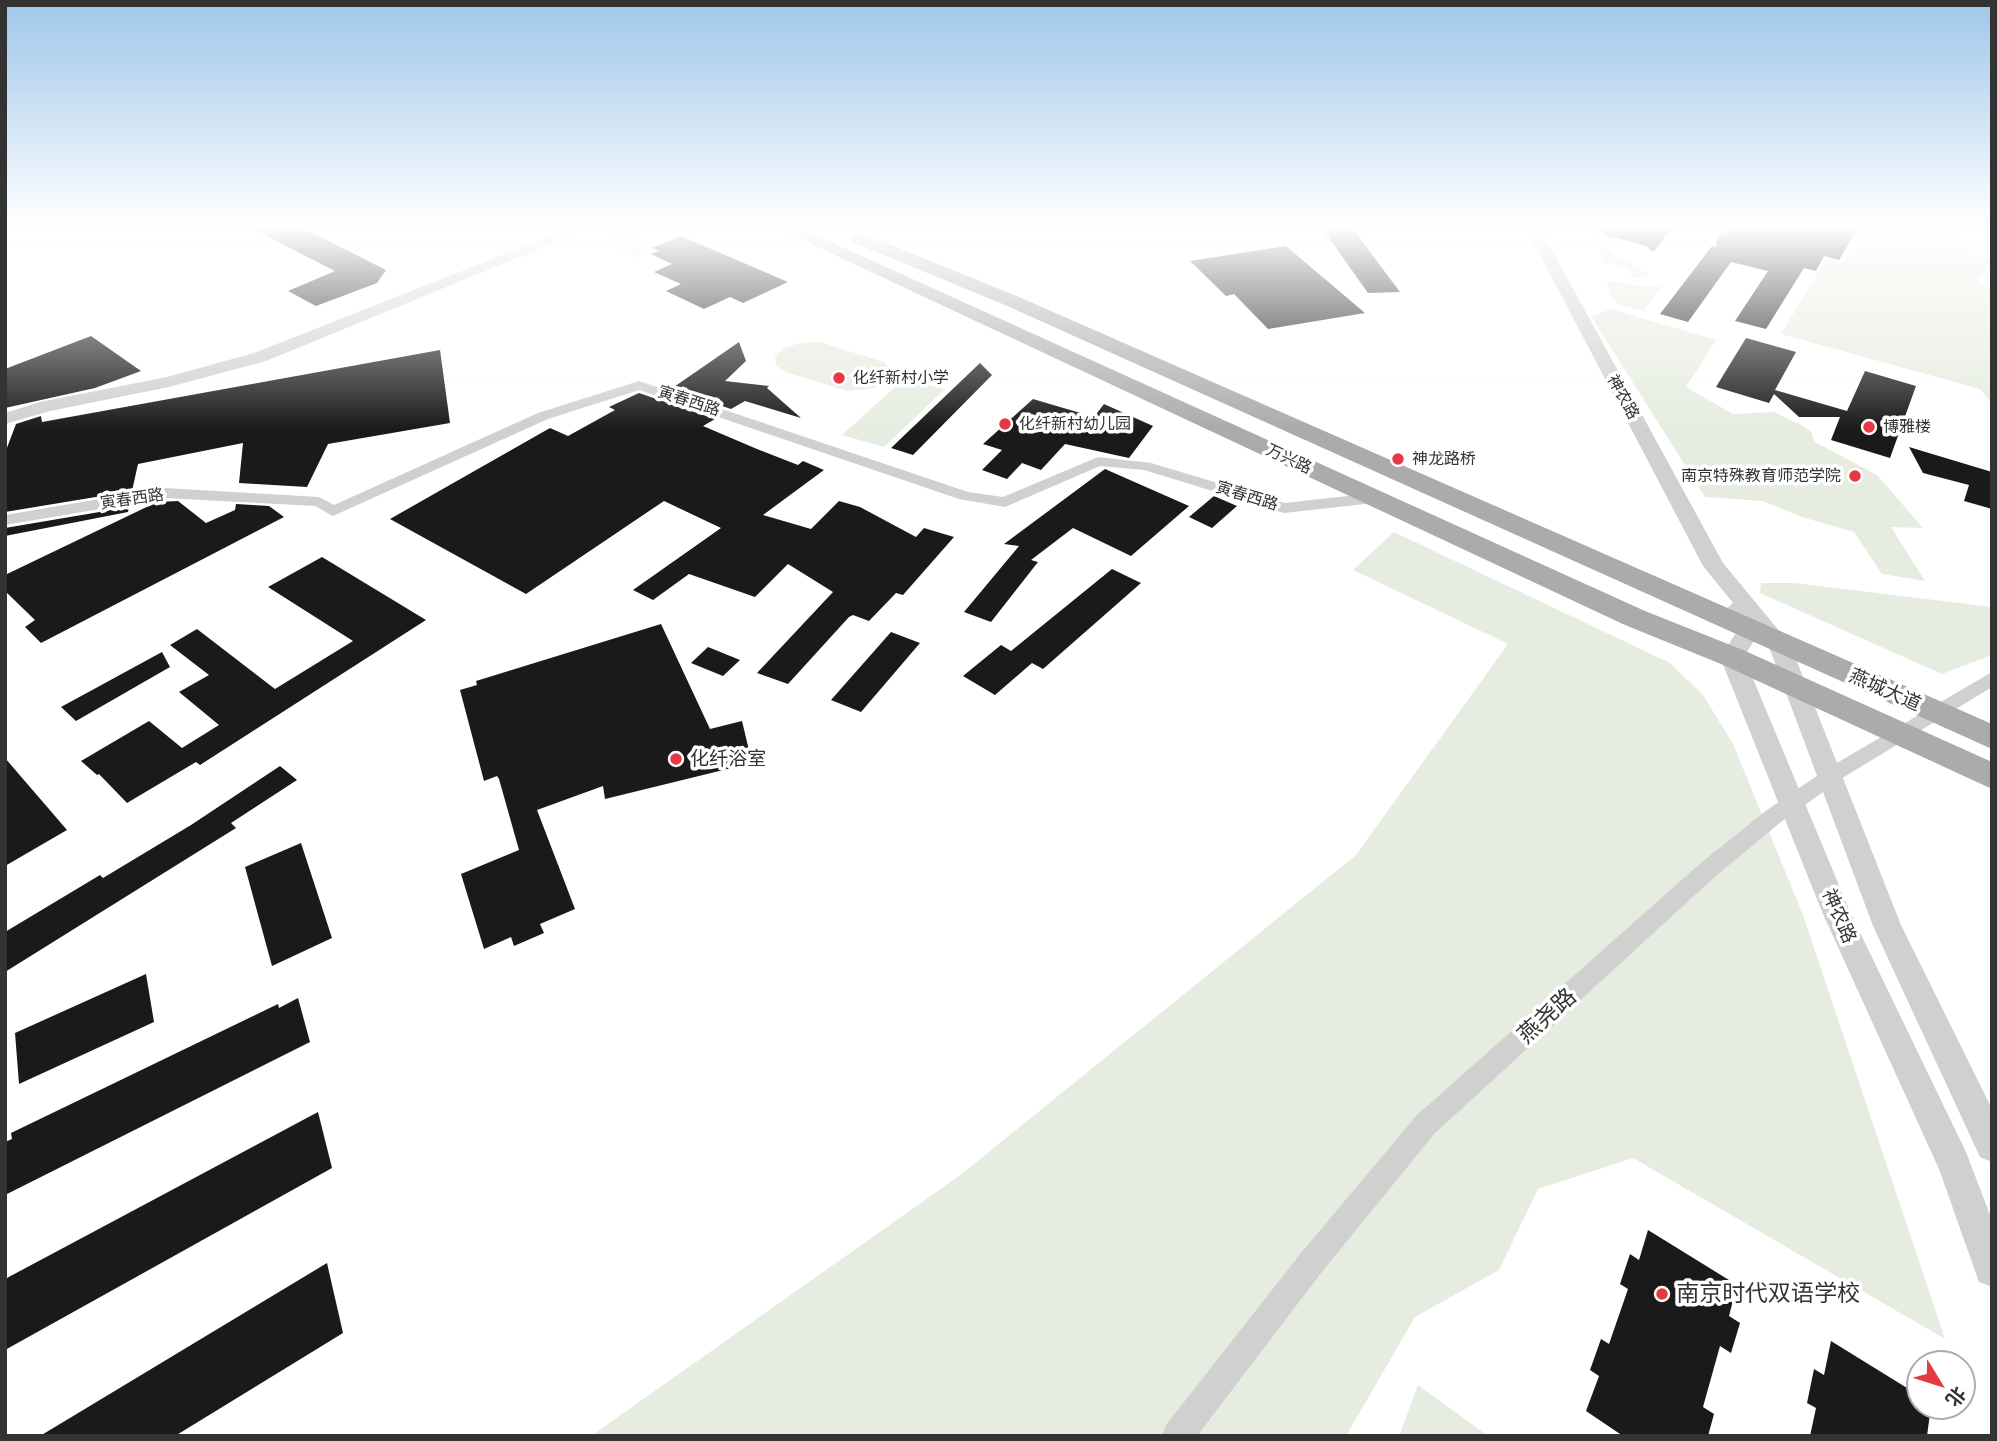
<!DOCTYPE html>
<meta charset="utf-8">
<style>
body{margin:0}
#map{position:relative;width:1997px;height:1441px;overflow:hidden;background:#fff;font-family:"Golos Text","Noto Sans SC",sans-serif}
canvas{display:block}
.frame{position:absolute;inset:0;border:7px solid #333;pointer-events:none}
.north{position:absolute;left:1906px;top:1350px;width:70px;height:70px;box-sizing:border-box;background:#fff;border:2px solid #adadad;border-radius:50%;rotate:128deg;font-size:19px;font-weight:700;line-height:28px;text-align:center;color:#333}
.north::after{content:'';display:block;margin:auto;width:24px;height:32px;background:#e63946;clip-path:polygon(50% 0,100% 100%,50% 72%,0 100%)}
</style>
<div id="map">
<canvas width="1997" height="1441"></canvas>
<div class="frame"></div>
<div class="north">北</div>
</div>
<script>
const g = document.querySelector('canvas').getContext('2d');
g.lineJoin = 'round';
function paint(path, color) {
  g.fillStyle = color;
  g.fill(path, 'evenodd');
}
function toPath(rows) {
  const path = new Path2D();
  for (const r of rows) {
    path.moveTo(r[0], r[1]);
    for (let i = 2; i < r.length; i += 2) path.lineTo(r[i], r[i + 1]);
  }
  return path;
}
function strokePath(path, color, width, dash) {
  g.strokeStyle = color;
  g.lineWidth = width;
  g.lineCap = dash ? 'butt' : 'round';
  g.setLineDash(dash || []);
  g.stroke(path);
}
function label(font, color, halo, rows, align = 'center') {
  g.font = font + ' "Golos Text","Noto Sans SC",sans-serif';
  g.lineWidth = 7;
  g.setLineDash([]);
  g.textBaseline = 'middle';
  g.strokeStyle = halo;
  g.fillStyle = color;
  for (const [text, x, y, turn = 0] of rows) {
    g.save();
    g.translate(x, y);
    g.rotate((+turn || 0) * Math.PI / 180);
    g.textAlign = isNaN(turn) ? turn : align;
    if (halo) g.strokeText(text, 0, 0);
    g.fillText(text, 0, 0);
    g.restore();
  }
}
const green = toPath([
 [635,228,653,228,624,239,649,251,635,257,601,241],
 [1854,228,1896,228,1915,236,1937,239,1953,236,1992,264,1992,271,1975,278,1992,292,1992,404,1980,389,1781,334,1826,259,1843,263,1857,239,1850,236],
 [1595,229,1627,239,1623,244,1606,239,1605,245,1614,255,1648,273,1646,276,1632,278,1630,269,1613,263,1604,264],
 [1614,281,1641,286,1663,285,1643,311,1619,304,1611,296,1607,282],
 [1611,309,1716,340,1686,387,1733,414,1774,412,1801,425,1811,432,1815,442,1877,475,1923,528,1891,527,1925,581,1882,574,1854,532,1802,517,1763,501,1705,497,1591,316],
 [819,342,884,362,892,371,891,376,874,388,848,391,788,373,776,366,775,357,784,348,800,343],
 [905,378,945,389,884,447,842,435],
 [1394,532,1670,663,1703,695,1733,744,1803,915,1945,1339,1633,1158,1538,1189,1499,1270,1415,1317,1346,1436,591,1436,959,1176,1356,855,1508,644,1353,570],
 [1761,583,1794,583,1992,607,1992,655,1942,674,1760,593],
 [1418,1385,1488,1436,1399,1436]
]);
const building = toPath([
 [251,228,303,228,386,270,377,283,316,306,288,291,335,271],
 [1322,228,1352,228,1400,292,1368,293],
 [1603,228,1673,228,1653,252,1646,246,1602,234],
 [1726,228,1858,228,1839,260,1824,256,1816,271,1804,268,1766,329,1735,321,1768,271,1731,262,1688,322,1660,314,1712,246,1716,247,1717,239],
 [681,236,788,282,743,303,730,297,704,309,666,291,681,284,654,272,672,264,651,254,659,251,652,248],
 [1286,246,1365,313,1268,329,1234,294,1226,296,1190,261],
 [91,336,141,371,95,388,5,408,5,369],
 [1746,338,1796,352,1775,390,1847,411,1865,371,1916,386,1890,458,1831,440,1840,417,1799,417,1774,394,1769,403,1716,387],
 [739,342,746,361,725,381,769,386,767,388,801,418,745,401,731,409,671,389],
 [440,350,450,423,328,444,307,487,239,483,243,443,138,464,132,491,5,512,5,453,16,424,41,416,42,422],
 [980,363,992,375,913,455,891,448],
 [639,393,715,419,703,426,757,449,798,465,803,461,824,470,763,515,811,529,839,501,860,507,916,537,924,528,954,537,903,595,896,593,869,621,853,615,849,617,788,684,757,673,833,592,788,564,755,597,689,574,653,600,633,590,721,528,664,501,526,594,390,519,550,428,568,436,615,410,609,407],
 [1033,399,1094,417,1104,404,1153,426,1129,458,1065,444,1041,470,1022,463,1007,479,982,470,1002,450,983,444],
 [1909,447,1992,472,1992,509,1964,501,1969,485,1923,473],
 [1105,469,1189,506,1131,556,1073,528,1031,560,1038,562,991,622,964,612,1019,546,1004,544],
 [1214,496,1237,506,1212,528,1189,517],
 [178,501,206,523,235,510,236,504,269,506,284,517,41,643,25,627,35,620,5,591,5,575,157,502],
 [129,507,128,512,5,536,5,528],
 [322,557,426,620,200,765,196,762,127,803,99,774,97,775,81,761,149,721,182,748,219,725,179,692,209,675,170,645,197,629,275,689,353,641,268,587],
 [1112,569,1141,583,1043,669,1032,663,995,695,963,676,1001,645,1011,651],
 [661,624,710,729,742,721,752,763,605,799,603,786,537,810,575,909,540,924,544,933,514,946,511,937,484,949,461,874,519,850,499,779,497,776,484,781,460,690,477,685,476,681],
 [891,632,920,643,861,712,831,700],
 [708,647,740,660,723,676,691,663],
 [162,652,170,667,76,721,61,707],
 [5,758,67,830,5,866],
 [280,766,297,780,231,823,236,828,5,972,5,932,100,875,103,878,191,825],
 [301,843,332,938,272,966,245,867],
 [146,974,154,1022,19,1084,15,1033],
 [298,998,310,1042,5,1195,5,1142,12,1139,11,1133,278,1004,279,1008],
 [318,1112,332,1168,5,1350,5,1279],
 [1648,1230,1737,1285,1729,1316,1740,1323,1731,1353,1720,1346,1703,1407,1714,1414,1708,1436,1623,1436,1586,1411,1599,1376,1590,1370,1601,1339,1609,1344,1628,1289,1620,1284,1630,1254,1639,1260],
 [327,1263,343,1333,175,1436,40,1436],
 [1831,1341,1920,1396,1920,1406,1931,1406,1927,1436,1810,1436,1816,1408,1807,1403,1814,1369,1824,1375]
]);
const minor = toPath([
 [639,381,968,492,1003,497,1098,457,1151,463,1285,503,1374,493,1382,498,1374,503,1284,513,1144,470,1100,466,1005,507,959,499,639,390,548,419,333,516,315,506,165,498,5,525,5,515,165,488,319,497,334,505,538,413,639,381],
 [1992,672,1992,687,1844,777,1781,822,1718,874,1435,1133,1321,1273,1197,1436,1162,1436,1166,1425,1301,1253,1417,1115,1702,862,1767,810,1830,767,1992,672]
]);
const tertiary = toPath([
 [571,228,590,228,266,361,169,387,50,411,5,424,5,413,40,402,167,377,254,353,571,228],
 [1526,228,1540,228,1723,563,1790,644,1901,925,1992,1109,1992,1162,1980,1157,1873,926,1769,647,1758,634,1744,657,1851,914,1966,1152,1992,1220,1992,1287,1979,1282,1939,1169,1823,914,1720,657,1738,630,1726,609,1733,603,1703,566,1526,228]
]);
const primary = toPath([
 [777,228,800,228,1645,611,1743,650,1992,762,1992,789,1721,664,1625,625,777,228],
 [859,232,1019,297,1992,724,1992,749,1005,305,852,242,850,238,859,232]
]);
const markers = [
 [839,378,7,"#e63946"],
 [1005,424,7,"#e63946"],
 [1869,427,7,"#e63946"],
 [1398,459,7,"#e63946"],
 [1855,476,7,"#e63946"],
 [676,759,7,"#e63946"],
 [1662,1294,7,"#e63946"]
];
const farPoinames = [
 ["化纤新村小学",853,378],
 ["化纤新村幼儿园",1019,424],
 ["博雅楼",1883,427],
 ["神龙路桥",1412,459],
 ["南京特殊教育师范学院",1841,476,"right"]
];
const farStreetnames = [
 ["神农路",1623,397,61],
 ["寅春西路",689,401,18],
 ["万兴路",1289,459,25],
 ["寅春西路",1247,496,17],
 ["寅春西路",132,499,-8]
];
const streetNames = [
 ["燕城大道",1885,690,24],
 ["神农路",1839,916,66]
];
const poiNames = [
 ["化纤浴室",690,759]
];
const nearStreetnames = [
 ["燕尧路",1547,1016,-42]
];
const nearPoinames = [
 ["南京时代双语学校",1676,1294]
];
paint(green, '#e6ecdf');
paint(building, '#1a1a1a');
paint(minor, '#d0d0d0');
paint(tertiary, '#d0d0d0');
paint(primary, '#ababab');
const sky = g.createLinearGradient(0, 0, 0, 429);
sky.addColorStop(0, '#9ec6ea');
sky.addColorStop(0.53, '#fff');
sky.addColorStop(1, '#ffffff00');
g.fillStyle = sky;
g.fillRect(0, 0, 1997, 429);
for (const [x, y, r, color] of markers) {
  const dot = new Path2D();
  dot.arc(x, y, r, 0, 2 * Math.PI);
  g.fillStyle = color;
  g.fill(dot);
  strokePath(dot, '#fff', 2.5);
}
label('16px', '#333', '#fff', farPoinames, 'left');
label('16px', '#333', '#fff', farStreetnames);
label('19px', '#333', '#fff', streetNames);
label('19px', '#333', '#fff', poiNames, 'left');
label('23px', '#333', '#fff', nearStreetnames);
label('23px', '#333', '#fff', nearPoinames, 'left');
</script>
